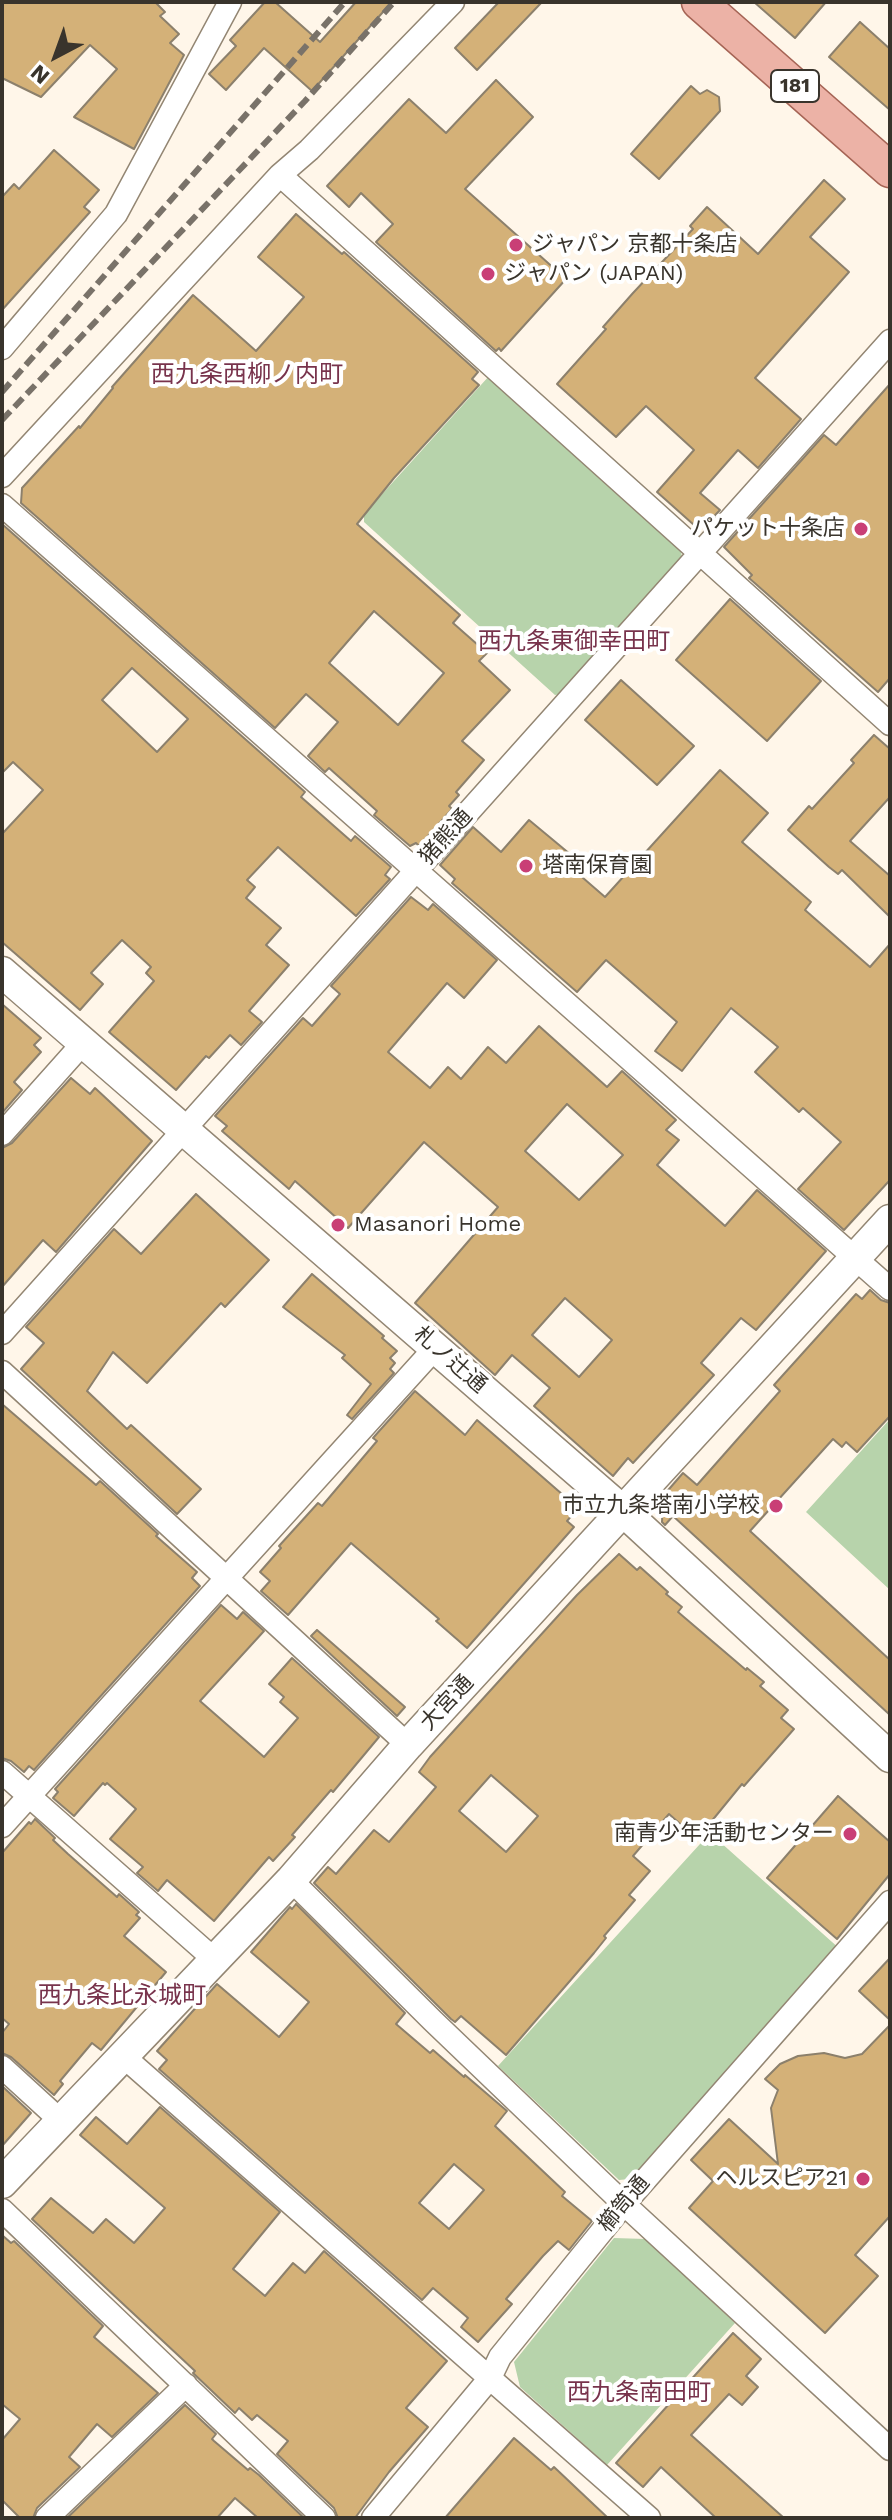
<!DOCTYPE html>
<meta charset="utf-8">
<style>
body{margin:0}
#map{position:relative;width:892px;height:2520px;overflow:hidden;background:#fff6e9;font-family:"Work Sans",sans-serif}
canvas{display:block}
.frame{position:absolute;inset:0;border:4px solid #39342c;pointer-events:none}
.north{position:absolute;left:16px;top:16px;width:80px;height:80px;-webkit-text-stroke:6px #fff;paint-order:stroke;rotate:221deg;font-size:22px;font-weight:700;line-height:32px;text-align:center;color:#39342c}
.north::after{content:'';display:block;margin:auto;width:28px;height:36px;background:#39342c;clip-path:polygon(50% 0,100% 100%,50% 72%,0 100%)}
</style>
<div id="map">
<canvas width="892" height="2520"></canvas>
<div class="frame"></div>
<div class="north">N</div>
</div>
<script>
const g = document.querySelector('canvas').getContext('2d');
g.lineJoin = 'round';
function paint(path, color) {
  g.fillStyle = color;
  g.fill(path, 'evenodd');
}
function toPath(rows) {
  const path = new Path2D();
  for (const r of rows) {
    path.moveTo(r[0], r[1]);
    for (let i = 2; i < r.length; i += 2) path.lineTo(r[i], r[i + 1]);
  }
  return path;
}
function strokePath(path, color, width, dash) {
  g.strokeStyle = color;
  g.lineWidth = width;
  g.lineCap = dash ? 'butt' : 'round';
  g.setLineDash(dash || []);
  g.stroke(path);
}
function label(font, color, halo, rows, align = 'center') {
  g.font = font + ' "Work Sans","Noto Sans JP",sans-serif';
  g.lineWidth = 8;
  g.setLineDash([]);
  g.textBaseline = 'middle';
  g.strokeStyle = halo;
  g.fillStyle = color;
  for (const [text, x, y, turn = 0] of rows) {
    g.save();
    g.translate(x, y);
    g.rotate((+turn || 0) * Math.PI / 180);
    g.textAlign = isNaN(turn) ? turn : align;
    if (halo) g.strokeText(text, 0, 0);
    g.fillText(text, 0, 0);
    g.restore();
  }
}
const green = toPath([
 [490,375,680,543,682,559,562,694,555,695,364,522,364,514],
 [890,1419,890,1590,806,1512],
 [710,1833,841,1950,630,2179,619,2180,498,2066],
 [614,2238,646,2239,735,2323,607,2465,520,2387,514,2362]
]);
const building = toPath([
 [2,2,155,2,165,12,160,16,179,34,170,43,184,55,134,149,74,117,117,69,90,45,41,97,2,78,2,2],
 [265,2,275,2,320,42,356,2,392,2,312,91,264,48,226,90,209,74,236,46,230,40,265,2],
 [499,2,542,2,477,70,455,48,499,2],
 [754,2,826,2,795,38,754,2],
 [860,22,890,49,890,110,829,57,860,22],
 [496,80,533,117,465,189,566,279,501,351,499,348,496,351,376,242,393,224,361,193,349,207,327,186,409,99,446,133,496,80],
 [691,86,700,94,707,90,719,97,720,111,659,179,631,154,691,86],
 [54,150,99,190,84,207,90,212,2,310,2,197,14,184,19,189,54,150],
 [824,180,845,199,810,237,849,272,755,378,801,419,758,468,738,450,700,493,720,510,704,527,697,520,694,525,657,492,694,450,646,406,616,437,557,384,606,329,603,327,633,293,693,229,690,226,707,207,758,254,824,180],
 [296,214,342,254,344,252,478,372,472,379,479,385,394,478,357,524,460,615,453,623,487,653,479,661,510,690,462,741,484,760,456,792,459,795,449,806,452,809,419,846,416,843,410,846,374,815,377,811,329,768,325,772,308,756,338,722,306,694,275,728,21,503,22,488,79,426,80,428,113,388,112,387,193,295,256,351,304,297,258,257,296,214],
 [374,611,444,673,398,725,329,663,374,611],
 [890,384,890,678,878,692,749,578,752,575,724,547,824,435,836,445,890,384],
 [2,524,305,792,301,797,351,841,355,836,391,867,385,875,390,879,356,916,278,847,247,880,255,887,246,898,281,928,266,945,289,965,249,1011,262,1022,241,1045,230,1035,209,1058,206,1056,176,1090,109,1032,154,981,146,973,151,967,122,940,91,973,103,984,80,1010,2,942,2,834,43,790,13,762,2,773,2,524],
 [132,668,188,719,157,752,102,700,132,668],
 [730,599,821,681,767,741,676,660,730,599],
 [621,680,694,746,657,785,585,720,621,680],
 [874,735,890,749,890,797,850,841,890,876,890,917,842,870,838,874,829,867,788,830,809,806,812,809,854,763,851,760,874,735],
 [720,770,768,813,742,842,811,902,805,910,870,967,890,944,890,1180,844,1230,798,1189,841,1142,803,1108,799,1112,755,1072,778,1047,731,1008,682,1071,655,1051,677,1022,606,960,577,992,452,883,455,879,440,865,473,827,501,852,529,820,582,864,575,871,605,897,720,770],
 [411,897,428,910,433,904,497,960,464,998,447,983,388,1052,430,1088,448,1067,461,1079,488,1047,506,1063,539,1026,607,1087,622,1071,676,1120,666,1130,679,1140,657,1165,725,1226,757,1190,826,1251,756,1330,741,1318,701,1363,714,1375,633,1463,628,1458,613,1476,534,1406,550,1388,512,1355,495,1375,415,1303,498,1207,424,1142,348,1228,295,1181,289,1189,222,1131,227,1126,215,1116,303,1018,312,1026,340,994,331,986,411,897],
 [567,1104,623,1155,579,1200,525,1151,567,1104],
 [565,1298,612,1340,579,1377,532,1335,565,1298],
 [2,1004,41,1038,34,1045,41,1052,14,1082,22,1090,2,1113,2,1004],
 [71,1078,90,1094,95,1088,152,1141,56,1252,43,1240,2,1287,2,1148,12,1143,71,1078],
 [196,1194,269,1260,225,1307,221,1303,147,1383,113,1352,87,1391,127,1429,131,1425,201,1489,177,1514,21,1369,44,1343,26,1327,114,1229,141,1254,196,1194],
 [312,1274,384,1336,382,1338,397,1351,390,1358,395,1363,390,1369,394,1373,352,1419,347,1415,371,1384,342,1358,345,1355,283,1307,312,1274],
 [870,1290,881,1300,890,1303,890,1416,857,1452,846,1442,842,1447,833,1439,750,1531,890,1660,890,1715,673,1516,665,1525,662,1522,663,1496,683,1473,697,1485,780,1391,774,1385,856,1294,862,1299,870,1290],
 [415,1391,465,1435,477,1420,578,1508,567,1521,574,1527,467,1648,436,1621,439,1619,351,1543,288,1615,261,1591,270,1581,260,1572,281,1548,279,1546,318,1503,322,1506,377,1441,373,1438,415,1391],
 [2,1404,96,1485,100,1481,158,1534,156,1536,197,1572,192,1578,200,1586,34,1770,29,1766,24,1772,11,1761,2,1758,2,1404],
 [619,1554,637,1570,640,1567,668,1592,666,1594,682,1607,678,1612,746,1670,747,1668,764,1682,760,1686,788,1710,781,1718,794,1729,744,1786,742,1784,697,1839,669,1814,633,1856,650,1871,629,1895,635,1900,604,1936,606,1938,594,1953,506,2055,461,2016,455,2022,451,2019,314,1883,328,1867,336,1874,374,1830,389,1842,436,1787,419,1772,430,1757,577,1595,619,1554],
 [491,1775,538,1816,506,1852,459,1811,491,1775],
 [221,1605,237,1619,243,1612,264,1631,200,1701,264,1757,298,1718,280,1702,284,1697,269,1684,292,1658,379,1737,333,1792,331,1790,292,1835,295,1837,273,1861,269,1857,214,1921,167,1880,158,1891,137,1873,143,1867,110,1839,136,1809,107,1783,105,1785,103,1783,74,1816,53,1798,58,1792,55,1789,221,1605],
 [317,1630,405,1707,397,1716,311,1636,317,1630],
 [838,1796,890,1842,890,1874,837,1939,767,1878,838,1796],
 [35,1819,55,1838,53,1840,68,1854,117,1897,119,1894,139,1912,136,1915,140,1918,124,1936,166,1972,101,2050,92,2043,60,2081,63,2084,54,2095,11,2057,2,2053,2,2033,9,2024,2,2018,2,1853,29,1822,31,1824,35,1819],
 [296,1904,405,2013,396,2024,430,2053,433,2050,464,2077,465,2075,507,2111,495,2126,565,2192,562,2196,592,2221,569,2250,558,2241,543,2256,506,2299,512,2304,478,2342,461,2327,468,2318,433,2288,422,2300,159,2069,167,2060,157,2051,217,1984,279,2037,309,2002,251,1952,290,1907,292,1909,296,1904],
 [454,2164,484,2190,449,2229,419,2203,454,2164],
 [890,1958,890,2020,859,1991,890,1958],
 [890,2025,890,2216,855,2255,878,2276,825,2333,689,2208,713,2181,691,2160,729,2119,778,2164,771,2108,778,2090,765,2079,780,2064,798,2056,824,2053,845,2058,862,2054,890,2025],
 [2,2086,31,2113,2,2146,2,2086],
 [160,2107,280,2212,233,2269,265,2296,293,2263,305,2273,324,2251,447,2361,406,2408,428,2427,389,2472,355,2518,338,2518,334,2508,277,2454,288,2441,257,2415,252,2420,239,2408,235,2413,193,2373,195,2371,32,2219,51,2198,93,2233,106,2219,134,2243,165,2208,80,2135,96,2117,127,2144,160,2107],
 [2,2235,11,2243,14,2241,103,2326,94,2337,158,2393,112,2437,97,2424,69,2457,80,2467,37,2508,33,2518,20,2518,2,2500,2,2440,20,2419,2,2404,2,2235],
 [733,2333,761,2359,746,2376,758,2387,742,2405,729,2394,691,2435,784,2518,716,2518,661,2467,643,2487,616,2463,733,2333],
 [185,2405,216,2434,212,2439,214,2441,248,2470,250,2468,259,2475,304,2518,258,2518,235,2498,217,2518,67,2518,185,2405],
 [514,2438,551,2470,554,2467,608,2518,445,2518,514,2438]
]);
const street = toPath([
 [280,175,890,724],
 [2,348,116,214,230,2],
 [2,476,280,175,309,150,453,2],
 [2,505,890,1289],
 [2,1134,84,1042],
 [2,1333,890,341],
 [2,1372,408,1745],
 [2,1772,215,1960],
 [2,1826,436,1347],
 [291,1880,433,2021,624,2204,890,2449],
 [123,2056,649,2518],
 [2,2067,61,2121],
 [2,2210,324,2518],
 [47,2518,186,2385],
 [373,2518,490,2378,500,2357,624,2204,890,1902]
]);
const secondary = toPath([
 [2,972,623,1511,890,1757],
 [2,2183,291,1880,408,1745,890,1220]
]);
const primary = toPath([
 [699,2,890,170]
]);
const rail = toPath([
 [2,392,345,2],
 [2,420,305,101,394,2]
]);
const markers = [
 [516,245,8,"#c93f76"],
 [488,274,8,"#c93f76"],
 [861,529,8,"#c93f76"],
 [526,866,8,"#c93f76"],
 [338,1225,8,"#c93f76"],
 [776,1506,8,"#c93f76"],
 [850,1834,8,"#c93f76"],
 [863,2179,8,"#c93f76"]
];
const shields = [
 [795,86,48]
];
const shieldNames = [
 ["181",795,86]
];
const poiNames = [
 ["ジャパン 京都十条店",532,245],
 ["ジャパン (JAPAN)",504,274],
 ["パケット十条店",845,529,"right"],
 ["塔南保育園",542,866],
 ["Masanori Home",354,1225],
 ["市立九条塔南小学校",760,1506,"right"],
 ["南青少年活動センター",834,1834,"right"],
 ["ヘルスピア21",847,2179,"right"]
];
const streetNames = [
 ["猪熊通",446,837,-48],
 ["札ノ辻通",450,1360,41],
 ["大宮通",447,1703,-47],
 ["櫛笥通",624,2204,-50]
];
const neighbourhoodNames = [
 ["西九条西柳ノ内町",247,375],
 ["西九条東御幸田町",574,642],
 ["西九条比永城町",122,1996],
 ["西九条南田町",639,2393]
];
paint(green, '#b7d3ab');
paint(building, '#d4b178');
strokePath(building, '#8c806c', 2);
strokePath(street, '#938673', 25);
strokePath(secondary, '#938673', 33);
strokePath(primary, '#a56455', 37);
strokePath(street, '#fff', 22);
strokePath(secondary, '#fff', 30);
strokePath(primary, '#ecb2a6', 34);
strokePath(rail, '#797269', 6, [12, 6]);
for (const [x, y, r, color] of markers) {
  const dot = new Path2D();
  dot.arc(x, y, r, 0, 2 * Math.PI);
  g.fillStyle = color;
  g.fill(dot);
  strokePath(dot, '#fff', 3);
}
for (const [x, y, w] of shields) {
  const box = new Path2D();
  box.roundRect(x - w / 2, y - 16, w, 32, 6);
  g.fillStyle = '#fff';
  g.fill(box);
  strokePath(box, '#39342c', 2);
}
label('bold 20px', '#39342c', null, shieldNames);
label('22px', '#39342c', '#fff', poiNames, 'left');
label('22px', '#39342c', '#fff', streetNames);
label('24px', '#78334c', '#fff', neighbourhoodNames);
</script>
